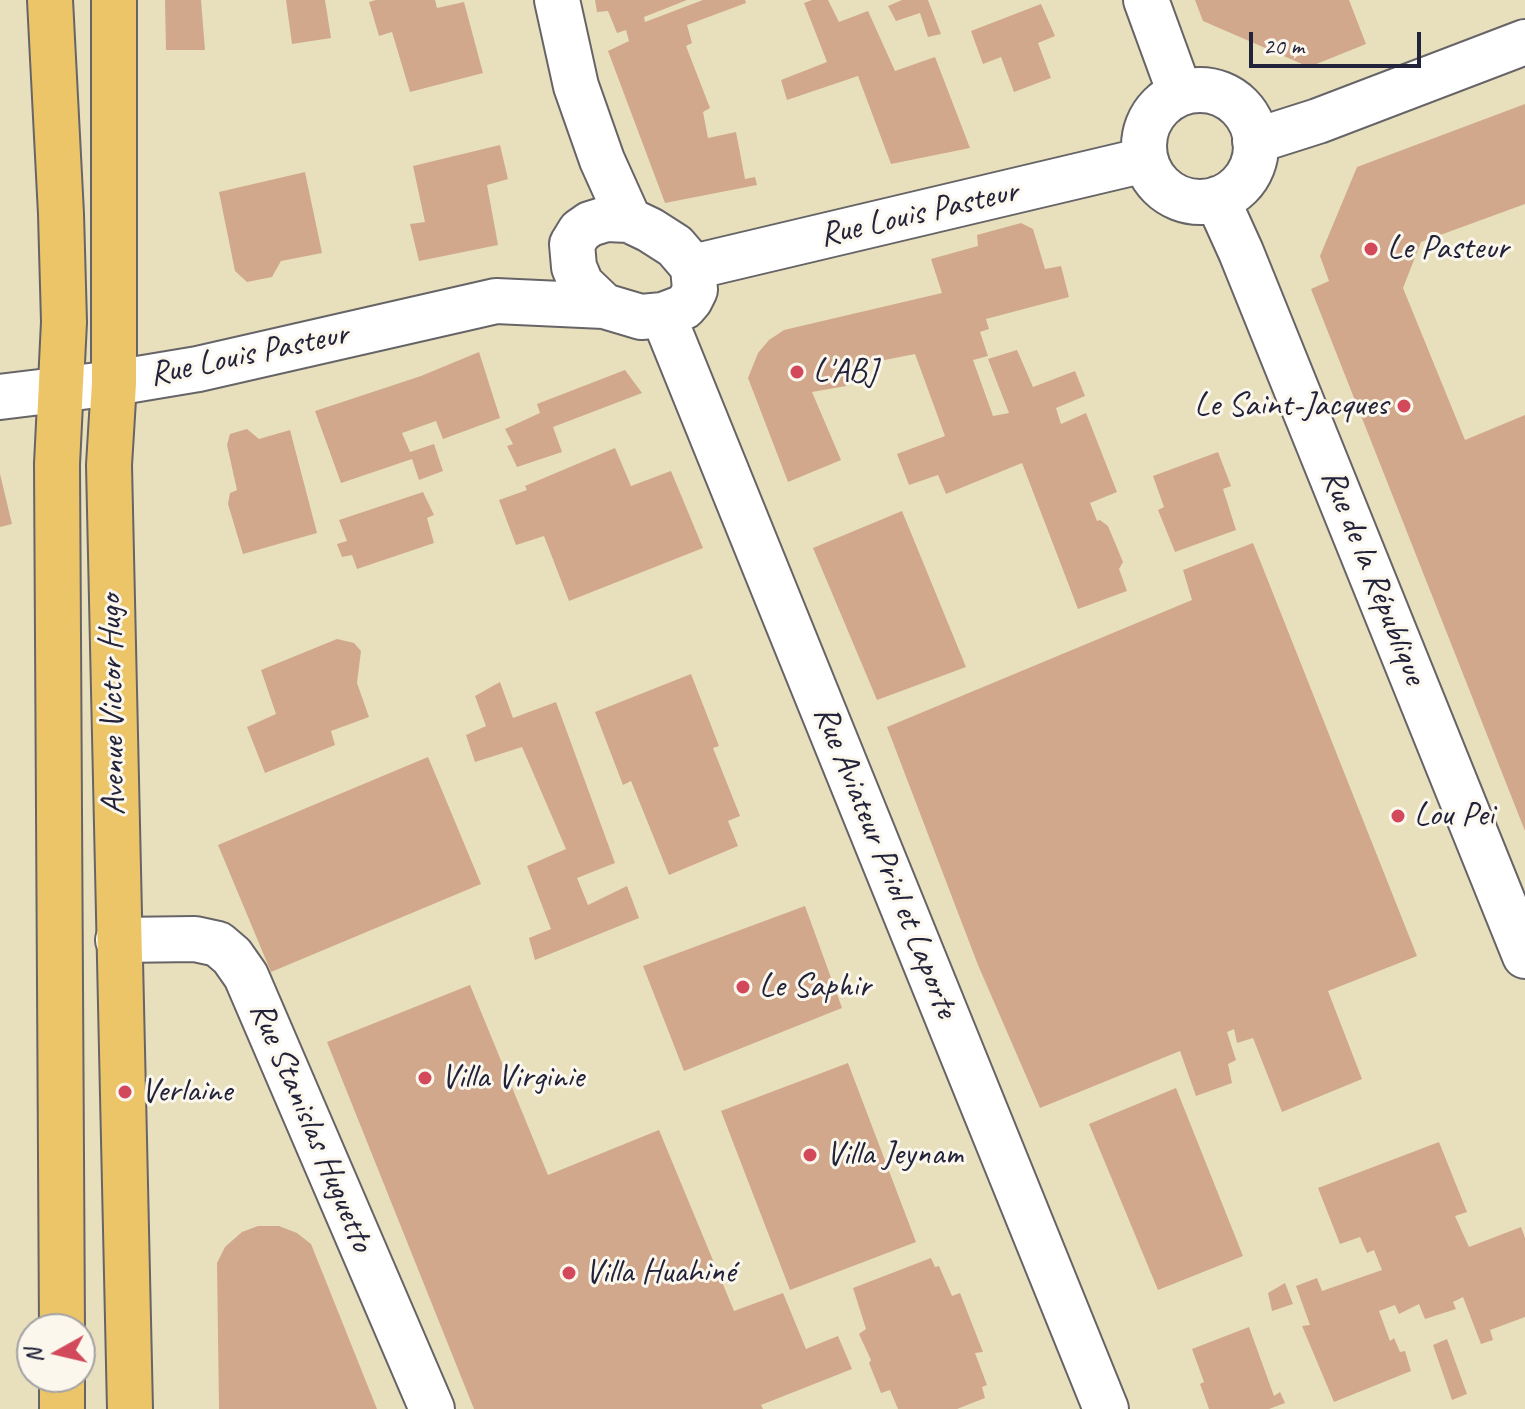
<!DOCTYPE html>
<meta charset="utf-8">
<style>
body{margin:0}
#map{position:relative;width:1525px;height:1409px;overflow:hidden;background:#e8e0bc;font-family:Caveat,sans-serif}
canvas{display:block}
.north{position:absolute;left:16px;top:1313px;width:80px;height:80px;box-sizing:border-box;background:#fbf7ec;border:2px solid #a4a2a5;border-radius:50%;rotate:262deg;font-size:22px;font-weight:700;line-height:32px;text-align:center;color:#22223b}
.north::after{content:'';display:block;margin:auto;width:28px;height:36px;background:#d1495b;clip-path:polygon(50% 0,100% 100%,50% 72%,0 100%)}
.scale{position:absolute;left:1249px;top:32px;width:172px;height:36px;box-sizing:border-box;border:4px solid #22223b;border-top:0;padding-left:10px;font-size:24px;line-height:28px;white-space:nowrap;color:#22223b;-webkit-text-stroke:6px #fbf7ec;paint-order:stroke}
</style>
<div id="map">
<canvas width="1525" height="1409"></canvas>
<div class="north">N</div>
<div class="scale">20 m</div>
</div>
<script>
const g = document.querySelector('canvas').getContext('2d');
g.lineJoin = 'round';
function paint(path, color) {
  g.fillStyle = color;
  g.fill(path, 'evenodd');
}
function toPath(rows) {
  const path = new Path2D();
  for (const r of rows) {
    if (r.length === 3) {
      path.moveTo(r[0] + r[2], r[1]);
      path.arc(r[0], r[1], r[2], 0, 2 * Math.PI);
      continue;
    }
    path.moveTo(r[0], r[1]);
    for (let i = 2; i < r.length; i += 2) path.lineTo(r[i], r[i + 1]);
  }
  return path;
}
function strokePath(path, color, width, dash) {
  g.strokeStyle = color;
  g.lineWidth = width;
  g.lineCap = dash ? 'butt' : 'round';
  g.setLineDash(dash || []);
  g.stroke(path);
}
function label(font, color, halo, rows, align = 'center') {
  g.font = font + ' Caveat,sans-serif';
  g.lineWidth = 6;
  g.setLineDash([]);
  g.textBaseline = 'middle';
  g.strokeStyle = halo;
  g.fillStyle = color;
  for (const [text, x, y, turn = 0] of rows) {
    g.save();
    g.translate(x, y);
    g.rotate((+turn || 0) * Math.PI / 180);
    g.textAlign = isNaN(turn) ? turn : align;
    if (halo) g.strokeText(text, 0, 0);
    g.fillText(text, 0, 0);
    g.restore();
  }
}
const building = toPath([
 [165,0,201,0,205,50,166,50],
 [286,0,325,0,331,38,292,44],
 [376,0,435,0,437,8,464,2,483,73,410,92,392,32,379,36,369,2],
 [595,0,687,0,644,17,645,22,703,0,745,0,746,3,687,25,692,43,686,46,710,108,703,112,708,138,736,132,745,179,755,177,757,185,665,203,608,51,629,41,626,30,617,33,608,11,597,12],
 [812,0,828,0,839,22,868,11,895,71,935,57,970,148,891,164,858,76,787,100,781,80,827,62,804,3],
 [902,0,928,0,941,34,928,37,920,13,896,21,888,6],
 [1195,0,1349,0,1366,44,1309,67,1203,21],
 [1041,4,1055,36,1038,43,1051,78,1014,92,1001,57,983,64,971,31],
 [1525,104,1525,204,1421,242,1403,288,1465,440,1525,415,1525,831,1311,289,1329,281,1320,256,1357,167],
 [500,145,508,179,487,185,498,245,419,261,410,224,425,222,413,166],
 [305,172,322,253,281,261,272,277,247,282,235,271,219,192],
 [1021,223,1033,229,1045,269,1061,266,1069,297,986,319,989,329,980,332,988,356,973,360,993,416,1009,413,988,359,1017,350,1033,387,1075,371,1085,396,1056,408,1061,424,1086,413,1117,492,1090,503,1097,521,1100,520,1108,526,1123,562,1119,569,1127,591,1078,609,1022,463,946,494,938,475,909,485,897,454,945,436,915,354,844,368,846,386,812,392,841,460,788,482,748,378,758,353,769,340,784,330,942,293,931,259,978,246,977,235],
 [479,352,500,418,443,439,436,421,402,433,410,452,434,444,443,471,419,480,412,459,341,483,315,411,421,376],
 [625,370,642,393,553,427,562,452,517,467,507,446,513,444,505,429,540,413,537,404],
 [247,429,259,439,290,430,317,533,243,554,228,504,230,493,237,490,227,445,230,434],
 [615,448,631,486,671,471,703,548,569,601,544,536,516,545,499,500,527,490,525,486],
 [1218,452,1231,486,1223,489,1236,530,1175,552,1158,510,1164,507,1153,476],
 [0,474,12,524,0,527],
 [423,492,434,515,427,518,434,543,357,569,352,555,342,557,337,544,347,541,339,520],
 [902,511,966,667,877,700,813,548],
 [1253,543,1417,956,1328,991,1362,1079,1282,1112,1253,1038,1237,1043,1234,1029,1227,1032,1236,1060,1228,1064,1232,1083,1196,1096,1180,1051,1040,1108,978,965,887,727,1192,600,1183,570],
 [337,639,354,643,361,651,357,683,369,717,331,731,335,745,265,773,247,727,276,714,261,670],
 [691,674,719,746,713,748,740,816,728,821,738,846,669,875,631,781,623,785,595,712],
 [500,682,513,718,556,702,615,863,577,878,588,905,627,886,639,918,535,960,529,938,551,929,527,866,566,849,522,747,475,762,466,735,486,726,475,696],
 [428,757,481,884,271,972,218,845],
 [805,906,842,1008,684,1071,643,966],
 [470,985,548,1175,659,1130,734,1311,783,1293,806,1349,838,1336,852,1369,761,1405,763,1409,474,1409,327,1042],
 [848,1063,916,1242,790,1290,721,1111],
 [1176,1088,1243,1256,1158,1290,1089,1124],
 [1439,1142,1467,1212,1455,1216,1469,1247,1521,1227,1525,1238,1525,1317,1490,1330,1493,1340,1481,1344,1463,1297,1453,1302,1456,1309,1425,1319,1419,1304,1399,1314,1395,1305,1379,1311,1390,1341,1394,1338,1400,1352,1405,1351,1411,1371,1334,1402,1302,1326,1310,1325,1296,1286,1317,1278,1322,1291,1382,1270,1374,1250,1367,1253,1360,1237,1340,1244,1318,1188],
 [258,1226,279,1226,297,1233,311,1244,377,1409,219,1409,217,1263,225,1247,242,1232],
 [931,1258,935,1267,939,1266,952,1296,960,1293,983,1352,975,1353,987,1385,982,1387,985,1398,957,1409,898,1409,890,1390,881,1393,869,1363,871,1360,859,1334,866,1329,853,1288],
 [1285,1283,1293,1304,1272,1311,1268,1293],
 [1249,1327,1274,1396,1280,1392,1285,1403,1269,1409,1209,1409,1200,1384,1204,1382,1192,1349],
 [1447,1339,1467,1394,1452,1400,1433,1345]
]);
const minor = toPath([
 [557,0,576,86,602,160,629,220],
 [1146,0,1180,93],
 [1200,146,56],
 [1255,141,1318,121,1525,42],
 [1217,199,1241,252,1525,956],
 [693,267,1145,160],
 [663,315,1106,1409],
 [0,397,114,383,198,369,496,301,604,306,641,317,663,315,684,307,690,300,695,290,693,267,675,246,650,230,629,220,606,219,590,224,580,231,572,244,574,267,581,284,604,306],
 [118,940,195,939,218,944,232,956,246,976,432,1409]
]);
const primary = toPath([
 [50,0,61,214,64,322,57,464,62,1329],
 [114,0,114,383,109,465,130,1409],
 [62,1377,62,1409]
]);
const markers = [
 [1371,249,8,"#d1495b"],
 [797,372,8,"#d1495b"],
 [1404,406,8,"#d1495b"],
 [1398,816,8,"#d1495b"],
 [743,987,8,"#d1495b"],
 [425,1078,8,"#d1495b"],
 [125,1092,8,"#d1495b"],
 [810,1155,8,"#d1495b"],
 [569,1273,8,"#d1495b"]
];
const streetNames = [
 ["Rue Louis Pasteur",919,214,-13],
 ["Rue Louis Pasteur",249,355,-12],
 ["Rue de la République",1373,577,68],
 ["Avenue Victor Hugo",113,705,-91],
 ["Rue Aviateur Priol et Laporte",885,862,68],
 ["Rue Stanislas Huguetto",311,1127,67]
];
const poiNames = [
 ["Le Pasteur",1387,249],
 ["L'ABJ",813,372],
 ["Le Saint-Jacques",1388,406,"right"],
 ["Lou Pei",1414,816],
 ["Le Saphir",759,987],
 ["Villa Virginie",441,1078],
 ["Verlaine",141,1092],
 ["Villa Jeynam",826,1155],
 ["Villa Huahiné",585,1273]
];
paint(building, '#d1a88b');
strokePath(minor, '#676468', 48);
strokePath(primary, '#676468', 48);
strokePath(minor, '#fff', 44);
strokePath(primary, '#edc569', 44);
for (const [x, y, r, color] of markers) {
  const dot = new Path2D();
  dot.arc(x, y, r, 0, 2 * Math.PI);
  g.fillStyle = color;
  g.fill(dot);
  strokePath(dot, '#fbf7ec', 3);
}
label('34px', '#22223b', '#fbf7ec', streetNames);
label('34px', '#22223b', '#fbf7ec', poiNames, 'left');
</script>
